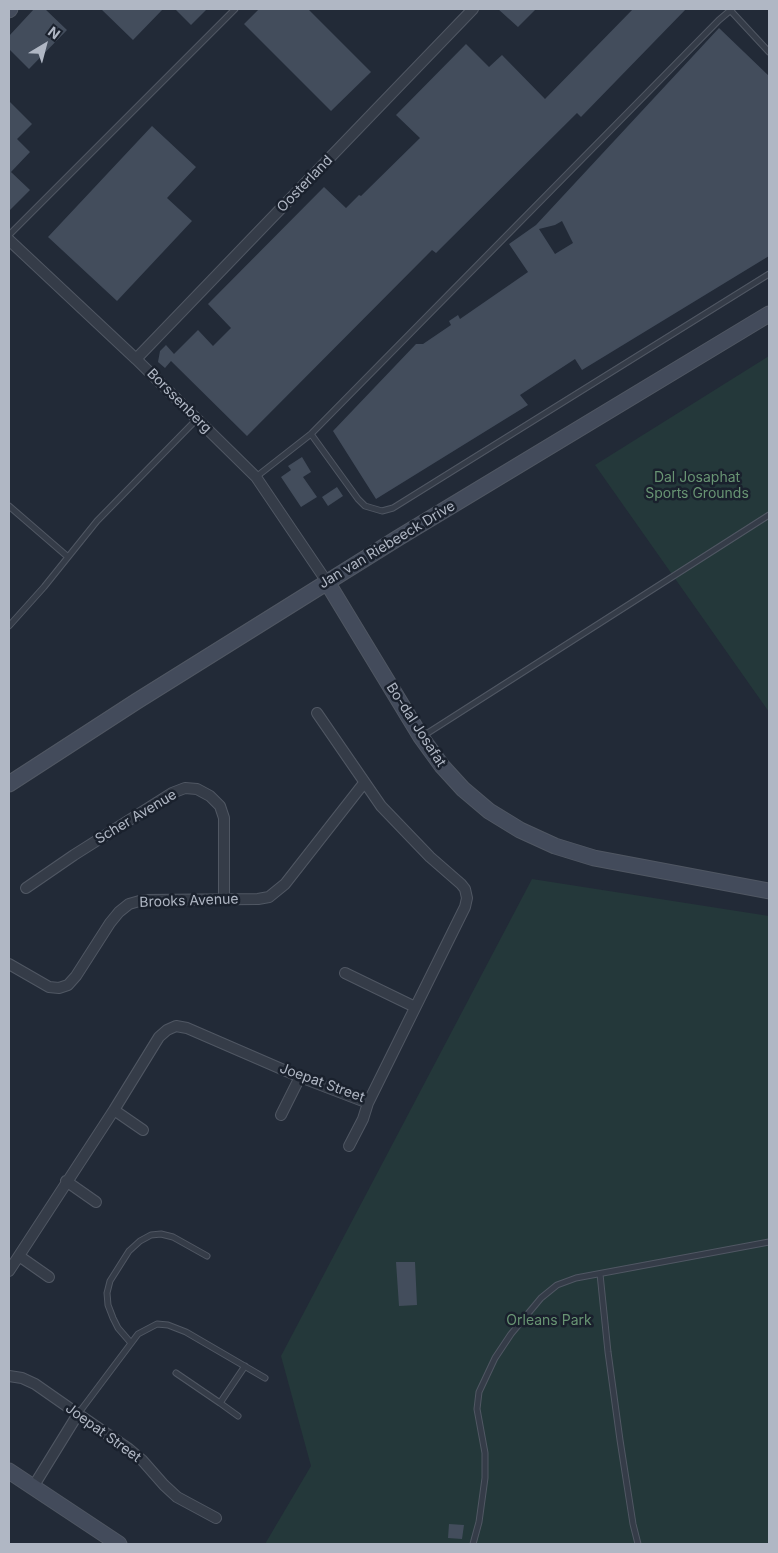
<!DOCTYPE html>
<style>
body{margin:0}
#map{position:relative;width:778px;height:1553px;overflow:hidden;background:#222a37;font-family:Inter,sans-serif}
canvas{display:block}
.frame{position:absolute;inset:0;border:10px solid #b0b7c4;pointer-events:none}
.north{position:absolute;left:20px;top:20px;width:50px;height:50px;-webkit-text-stroke:4px #1a212d;paint-order:stroke;rotate:37deg;font-size:14px;font-weight:700;line-height:20px;text-align:center;color:#b0b7c4}
.north::after{content:'';display:block;margin:auto;width:18px;height:22px;background:#b0b7c4;clip-path:polygon(50% 0,100% 100%,50% 72%,0 100%)}
</style>
<div id="map">
<canvas width="778" height="1553"></canvas>
<div class="frame"></div>
<div class="north">N</div>
</div>
<script>
const g = document.querySelector('canvas').getContext('2d');
g.lineJoin = 'round';
function paint(path, color) {
  g.fillStyle = color;
  g.fill(path, 'evenodd');
}
function toPath(rows) {
  const path = new Path2D();
  for (const r of rows) {
    path.moveTo(r[0], r[1]);
    for (let i = 2; i < r.length; i += 2) path.lineTo(r[i], r[i + 1]);
  }
  return path;
}
function strokePath(path, color, width, dash) {
  g.strokeStyle = color;
  g.lineWidth = width;
  g.lineCap = dash ? 'butt' : 'round';
  g.setLineDash(dash || []);
  g.stroke(path);
}
function label(font, color, halo, rows, align = 'center') {
  g.font = font + ' Inter,sans-serif';
  g.lineWidth = 5;
  g.setLineDash([]);
  g.textBaseline = 'middle';
  g.strokeStyle = halo;
  g.fillStyle = color;
  for (const [text, x, y, turn = 0] of rows) {
    g.save();
    g.translate(x, y);
    g.rotate((+turn || 0) * Math.PI / 180);
    g.textAlign = isNaN(turn) ? turn : align;
    if (halo) g.strokeText(text, 0, 0);
    g.fillText(text, 0, 0);
    g.restore();
  }
}
const green = toPath([
 [769,356,769,712,595,465],
 [532,879,769,916,769,1544,265,1544,311,1466,281,1356]
]);
const building = toPath([
 [34,9,45,9,67,30,29,69,9,49,9,36],
 [101,9,163,9,133,40],
 [175,9,207,9,191,25],
 [259,9,308,9,371,72,331,111,244,24],
 [498,9,536,9,518,27],
 [633,9,686,9,581,117,577,113,436,253,432,250,247,436,171,361,165,368,158,362,160,351,166,345,174,354,198,330,213,346,231,328,208,304,324,187,346,208,359,195,361,196,420,138,396,115,466,44,489,67,502,55,545,99],
 [719,28,769,76,769,256,582,370,575,359,520,395,528,405,376,499,333,431,416,344,423,344,451,325,449,321,458,315,460,319,528,272,509,244,536,225],
 [562,221,573,243,555,254,539,229,555,225],
 [9,101,32,124,17,139,30,152,11,172,30,190,9,211],
 [152,126,196,167,167,198,192,221,117,301,48,237],
 [302,457,311,472,303,477,317,497,301,507,281,477,291,470,288,466],
 [337,487,343,496,328,506,322,497],
 [396,1262,415,1262,417,1305,399,1306],
 [449,1524,464,1525,462,1539,448,1538]
]);
const lane = toPath([
 [730,10,769,52],
 [9,235,235,9],
 [311,434,358,499,365,506,382,511,393,508,769,274],
 [256,477,311,434,719,20,732,9],
 [9,506,68,557],
 [9,626,44,587,97,521,197,419],
 [423,736,769,515],
 [600,1274,608,1352,620,1440,633,1524,638,1544],
 [131,1343,118,1328,113,1318,108,1305,107,1293,110,1281,129,1251,140,1241,151,1235,161,1234,173,1237,207,1256],
 [176,1373,220,1403,245,1366],
 [220,1403,238,1416],
 [78,1414,138,1334,157,1324,168,1325,186,1332,265,1378],
 [473,1544,479,1522,485,1478,485,1453,477,1409,479,1392,495,1358,511,1334,541,1298,557,1285,576,1278,769,1242]
]);
const street = toPath([
 [9,240,136,359,256,477,327,582],
 [136,359,473,9],
 [26,888,74,855,172,793,185,788,197,789,210,796,220,806,224,818,224,899],
 [9,964,49,987,59,988,68,985,76,976,110,923,119,912,129,904,143,900,258,899,269,897,285,884,364,783],
 [345,973,415,1007],
 [114,1110,143,1130],
 [281,1115,300,1077],
 [349,1146,363,1119,368,1103],
 [66,1181,96,1202],
 [19,1256,49,1277],
 [9,1271,114,1110,159,1037,167,1030,176,1026,187,1028,300,1077,368,1103,465,907,467,898,465,889,461,884,430,857,381,806,317,713],
 [9,1376,22,1378,35,1384,78,1414,129,1449,142,1460,164,1485,177,1497,216,1518],
 [33,1487,78,1414]
]);
const secondary = toPath([
 [9,10,10,9],
 [327,582,421,737,442,766,463,789,489,811,520,830,555,846,594,858,769,891],
 [9,784,137,701,398,538,769,314],
 [9,1471,119,1544]
]);
const streetNames = [
 ["Oosterland",305,184,-46],
 ["Borssenberg",179,401,45],
 ["Jan van Riebeeck Drive",387,545,-31],
 ["Bo-dal Josafat",416,725,57],
 ["Scher Avenue",136,817,-31],
 ["Brooks Avenue",189,901,-2],
 ["Joepat Street",322,1083,20],
 ["Joepat Street",103,1433,36]
];
const parkNames = [
 ["Dal Josaphat",697,478],
 ["Sports Grounds",697,494],
 ["Orleans Park",549,1321]
];
paint(green, '#24383a');
paint(building, '#434d5c');
strokePath(lane, '#505763', 7);
strokePath(street, '#505763', 12);
strokePath(secondary, '#505763', 17);
strokePath(lane, '#353c48', 5);
strokePath(street, '#353c48', 10);
strokePath(secondary, '#434b5b', 15);
label('14px', '#b0b7c4', '#1a212d', streetNames);
label('14px', '#689473', '#1a212d', parkNames);
</script>
